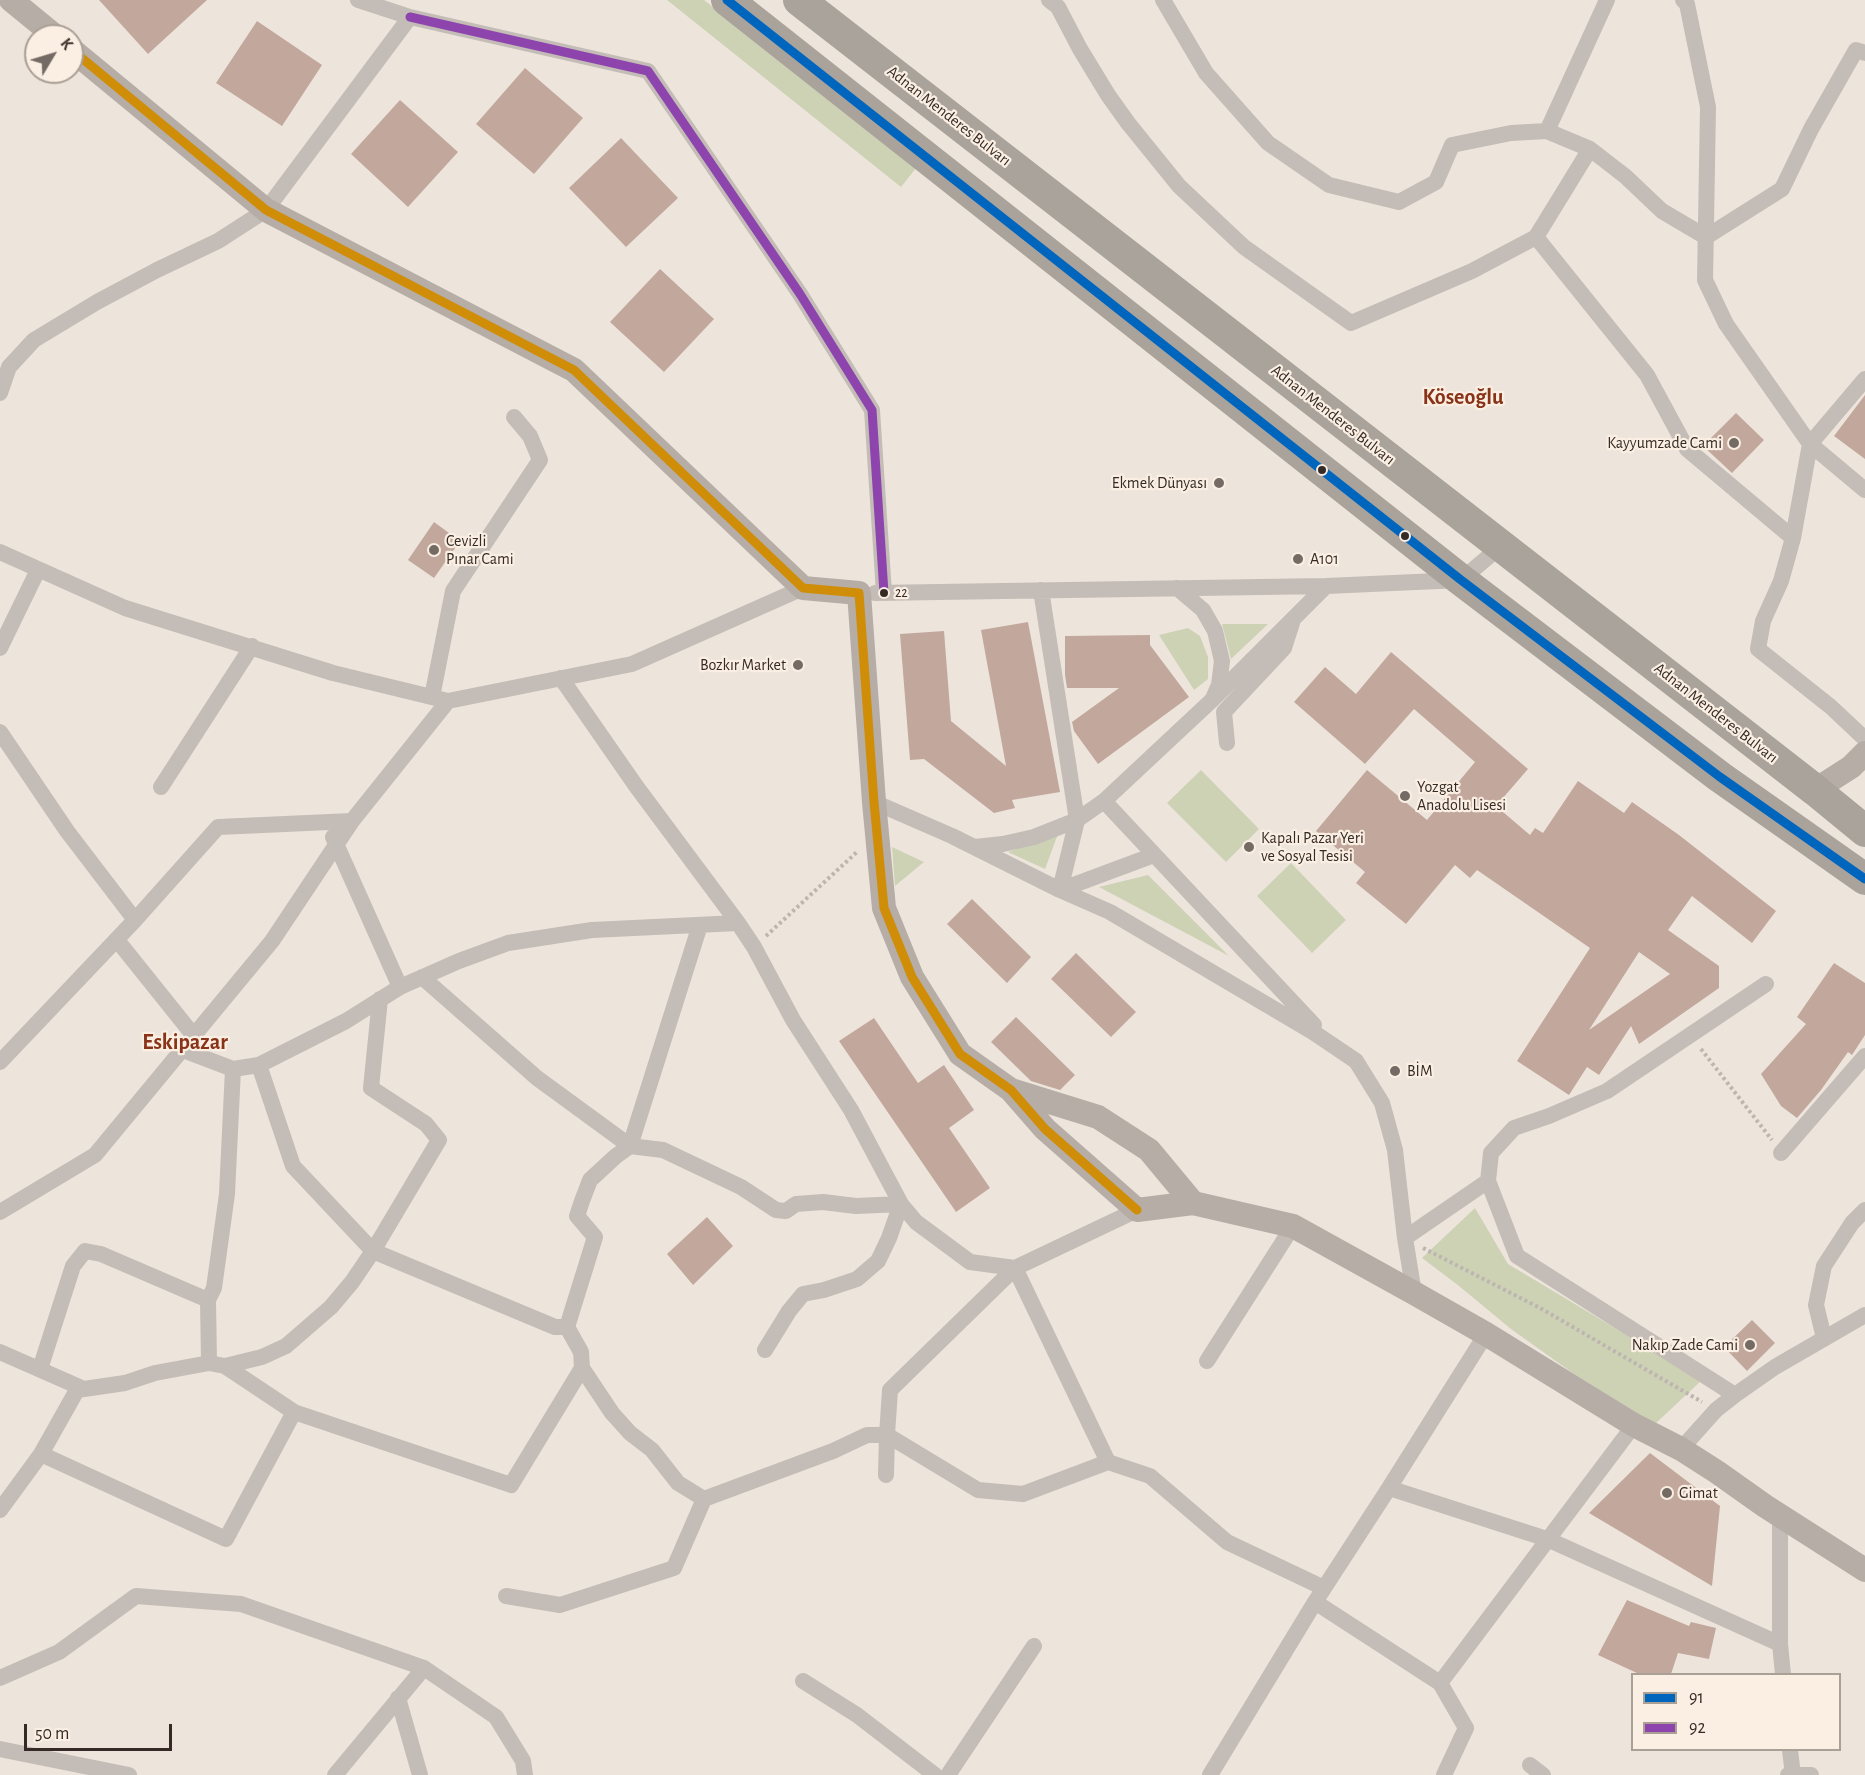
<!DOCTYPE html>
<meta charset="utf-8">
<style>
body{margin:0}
#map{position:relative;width:1865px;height:1775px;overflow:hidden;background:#ede5dc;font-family:"Alegreya Sans",sans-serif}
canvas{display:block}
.legend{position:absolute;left:1631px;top:1673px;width:210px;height:78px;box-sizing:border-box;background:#faefe2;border:2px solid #aba096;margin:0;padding:8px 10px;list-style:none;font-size:18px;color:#352a25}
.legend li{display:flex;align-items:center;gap:12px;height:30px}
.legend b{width:30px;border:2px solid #aba096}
.north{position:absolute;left:24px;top:24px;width:60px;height:60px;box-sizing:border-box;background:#faefe2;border:2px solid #aba096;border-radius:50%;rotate:52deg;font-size:16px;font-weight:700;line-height:24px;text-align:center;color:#352a25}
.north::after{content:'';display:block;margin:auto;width:21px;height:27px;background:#756b65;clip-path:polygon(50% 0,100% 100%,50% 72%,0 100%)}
.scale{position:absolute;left:24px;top:1724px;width:148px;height:27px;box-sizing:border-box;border:3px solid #352a25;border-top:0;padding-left:8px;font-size:18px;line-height:21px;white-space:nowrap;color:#352a25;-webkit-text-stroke:4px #faefe2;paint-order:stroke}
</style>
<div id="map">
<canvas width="1865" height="1775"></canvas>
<ul class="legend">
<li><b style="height:8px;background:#0065bd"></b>91</li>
<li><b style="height:8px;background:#8e44ad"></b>92</li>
</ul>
<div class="north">K</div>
<div class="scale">50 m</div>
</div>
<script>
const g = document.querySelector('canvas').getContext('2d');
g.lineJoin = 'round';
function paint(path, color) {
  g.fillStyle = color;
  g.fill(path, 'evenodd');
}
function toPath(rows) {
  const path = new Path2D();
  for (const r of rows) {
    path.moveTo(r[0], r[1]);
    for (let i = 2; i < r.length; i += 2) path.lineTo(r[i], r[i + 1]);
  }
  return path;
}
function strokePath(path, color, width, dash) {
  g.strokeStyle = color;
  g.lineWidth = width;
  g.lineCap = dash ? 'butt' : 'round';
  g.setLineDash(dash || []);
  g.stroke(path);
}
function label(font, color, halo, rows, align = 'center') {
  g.font = font + ' "Alegreya Sans",sans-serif';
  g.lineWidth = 4.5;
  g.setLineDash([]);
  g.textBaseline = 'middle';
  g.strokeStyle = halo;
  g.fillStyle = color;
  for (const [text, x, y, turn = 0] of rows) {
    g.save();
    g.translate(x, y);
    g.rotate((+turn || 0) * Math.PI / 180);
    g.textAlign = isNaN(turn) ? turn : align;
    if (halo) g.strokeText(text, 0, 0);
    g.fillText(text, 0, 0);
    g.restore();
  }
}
const green = toPath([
 [667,0,704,0,916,168,901,187],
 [1222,624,1268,624,1231,659],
 [1188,628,1200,636,1208,657,1208,679,1194,690,1159,635],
 [1201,770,1259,829,1226,862,1167,803],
 [1058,834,1045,869,1008,852],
 [892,847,924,862,895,886],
 [1291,863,1346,920,1312,953,1257,896],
 [1148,875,1229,956,1099,887],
 [1475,1208,1508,1264,1702,1380,1655,1424,1574,1374,1511,1329,1459,1286,1422,1258]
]);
const building = toPath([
 [99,0,207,0,148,54],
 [257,21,322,65,282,126,216,83],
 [525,68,583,118,534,174,476,124],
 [400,100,458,152,408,207,351,154],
 [621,138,678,198,626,247,569,188],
 [660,269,714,319,664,372,610,322],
 [1865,395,1865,459,1834,436],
 [1736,413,1764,440,1732,473,1703,446],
 [434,522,460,541,434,578,408,560],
 [1028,622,1060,792,1012,800,1015,808,994,813,924,759,910,760,900,634,944,631,951,721,1006,766,981,630],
 [1150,635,1150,645,1189,697,1098,764,1074,731,1072,722,1119,688,1067,688,1065,675,1065,636],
 [1391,652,1528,769,1496,806,1530,835,1535,828,1543,833,1578,781,1624,813,1632,802,1679,835,1776,911,1752,943,1692,896,1668,930,1719,966,1719,988,1639,1044,1631,1026,1599,1075,1587,1067,1569,1095,1517,1061,1590,948,1477,870,1470,878,1455,865,1406,924,1356,883,1365,872,1316,831,1367,770,1427,820,1475,762,1414,709,1365,764,1294,702,1325,667,1356,694],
 [1639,952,1670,974,1589,1030],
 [972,899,1031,957,1007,983,947,924],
 [1076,953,1136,1012,1111,1037,1051,979],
 [1834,963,1865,983,1865,1035,1852,1055,1848,1052,1821,1090,1797,1118,1781,1106,1761,1074,1806,1024,1797,1017],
 [1016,1017,1075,1075,1060,1090,1031,1081,991,1042],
 [874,1018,918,1083,944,1065,974,1110,949,1128,990,1188,956,1212,839,1041],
 [707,1217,733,1246,693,1285,667,1254],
 [1752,1320,1775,1343,1747,1371,1724,1347],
 [1650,1453,1720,1506,1712,1586,1589,1513],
 [1627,1600,1689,1626,1691,1622,1716,1628,1709,1659,1678,1653,1671,1674,1639,1674,1598,1655]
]);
const path = toPath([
 [766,936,858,851],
 [1701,1049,1772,1140],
 [1423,1248,1540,1308,1702,1402]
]);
const street = toPath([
 [1049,0,1058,7,1080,49,1108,95,1128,123,1179,186,1244,247,1351,323,1472,271,1536,237,1590,149,1625,176,1662,211,1706,237,1782,189,1811,129,1856,50,1865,53],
 [1163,0,1206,73,1268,143,1329,185,1399,202,1436,182,1452,145,1511,133,1547,131],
 [1683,0,1687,4,1708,107,1705,280,1726,324,1810,444,1793,538,1781,581,1763,621,1758,649,1831,707,1865,739],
 [410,17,648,71,800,294,872,410,884,593],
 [1590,149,1547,131,1607,0],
 [1536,237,1647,375,1687,449,1793,538],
 [1865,379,1810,444,1865,490],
 [0,393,9,367,34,340,97,302,157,270,218,241,266,210,410,17,358,0],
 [0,552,125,608,333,673,448,701,632,664,803,588],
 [1177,588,1203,610,1215,631,1222,661,1219,685,1214,696],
 [875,593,1326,586,1461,580,1501,546],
 [0,648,38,570],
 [432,697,453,591,540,460,530,436,514,417],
 [0,732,67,831,135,920],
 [1227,743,1224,712,1284,648,1292,623],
 [161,787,252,646],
 [1104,801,1314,1025],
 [874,802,952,836,1060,890,1110,912,1313,1032,1356,1061,1382,1103,1395,1150,1405,1238,1414,1293],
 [352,821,448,701],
 [333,837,400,987],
 [975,847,1003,844,1034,837,1077,820,1041,590],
 [1154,855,1060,890,1077,820,1104,801,1211,701,1326,586],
 [117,940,194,1036],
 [422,977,537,1078,630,1146,700,925],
 [183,1050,233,1069,259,1065,346,1021,400,987,459,961,508,943,592,930,738,923,636,786,561,678],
 [0,1062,135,920,218,827,352,821,272,941,95,1155,0,1212],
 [259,1065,293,1166,373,1251,439,1140,426,1124,371,1088,380,999],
 [1781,1153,1865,1056],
 [1488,1181,1517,1256,1735,1395],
 [901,1204,916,1222,970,1262,1015,1268,1137,1210],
 [1405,1238,1488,1181,1491,1153,1514,1128,1549,1116,1607,1091,1766,984],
 [567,1327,581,1352,582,1368,612,1413,630,1433,652,1450,678,1483,704,1499],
 [1486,1334,1389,1488,1547,1539,1780,1644],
 [1824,1338,1816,1305,1824,1266,1852,1223,1865,1210],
 [765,1350,789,1311,803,1294,824,1290,857,1279,878,1261,889,1238,901,1204],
 [0,1352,84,1389],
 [1207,1361,1293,1226],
 [209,1363,208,1300,214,1288,227,1194,233,1069],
 [225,1366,294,1412,511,1485,582,1368],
 [40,1369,73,1266,85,1251,101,1254,208,1300],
 [1681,1449,1716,1410,1735,1395,1775,1367,1865,1315],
 [41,1454,226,1539,294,1412],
 [1108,1462,1150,1476,1227,1542,1324,1588],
 [0,1510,41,1454,77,1390,125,1383,155,1373,209,1363,225,1366,262,1357,286,1346,331,1307,352,1282,373,1251,555,1327,567,1327,595,1237,577,1216,582,1201,590,1180,616,1156,630,1146,663,1150,741,1187,776,1210,786,1211,796,1204,823,1202,856,1206,901,1204,851,1110,793,1020,754,947,738,923],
 [1780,1516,1780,1644,1783,1674],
 [506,1596,560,1605,674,1568,704,1499,833,1451,867,1435,887,1435,978,1490,1023,1494,1108,1462,1015,1268,890,1390,887,1435,886,1475],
 [1315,1602,1440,1683,1466,1728,1444,1775],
 [0,1678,59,1652,136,1596,241,1604,424,1668,496,1717,523,1761,525,1775],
 [803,1681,857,1715,935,1775],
 [1440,1683,1634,1425],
 [398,1698,420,1775],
 [0,1749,129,1775],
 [1790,1750,1793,1775],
 [1530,1765,1543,1775],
 [335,1775,424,1668],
 [948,1775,1034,1646],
 [1210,1775,1315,1602,1389,1488],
 [1788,1775,1811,1775]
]);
const secondary = toPath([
 [11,0,55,36],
 [72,50,266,210,574,370,803,588,859,593,874,802,884,908,912,977,960,1054,1011,1090,1045,1129,1137,1210,1193,1203,1293,1226,1414,1293,1486,1334,1634,1425,1681,1449,1717,1472,1765,1506,1865,1570],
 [1828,799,1815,790,1851,767,1865,753],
 [1011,1090,1098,1117,1149,1150,1193,1203]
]);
const highway = toPath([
 [727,0,1461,580,1720,777,1865,879],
 [799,0,1815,790,1865,831]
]);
const bus1 = toPath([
 [727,0,1461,580,1720,777,1865,879]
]);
const bus2 = toPath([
 [410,17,648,71,800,294,872,410,884,593]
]);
const bus3 = toPath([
 [72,50,266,210,574,370,803,588,859,593,874,802,884,908,912,977,960,1054,1011,1090,1045,1129,1137,1210]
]);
const markers = [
 [1734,443,6,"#756b65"],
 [1322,470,5,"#352a25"],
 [1219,483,6,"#756b65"],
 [1405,536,5,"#352a25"],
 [434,550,6,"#756b65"],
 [1298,559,6,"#756b65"],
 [884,593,5,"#352a25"],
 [798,665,6,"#756b65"],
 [1405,796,6,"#756b65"],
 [1249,847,6,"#756b65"],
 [1395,1071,6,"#756b65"],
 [1750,1345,6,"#756b65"],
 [1667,1493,6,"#756b65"]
];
const busNames = [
 ["22",895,593]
];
const streetNames = [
 ["Adnan Menderes Bulvarı",949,116,38],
 ["Adnan Menderes Bulvarı",1333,415,38],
 ["Adnan Menderes Bulvarı",1716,713,38]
];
const poiNames = [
 ["Kayyumzade Cami",1722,443,"right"],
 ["Ekmek Dünyası",1207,483,"right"],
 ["Cevizli",446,541],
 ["Pınar Cami",446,559],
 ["A101",1310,559],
 ["Bozkır Market",786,665,"right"],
 ["Yozgat",1417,787],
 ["Anadolu Lisesi",1417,805],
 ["Kapalı Pazar Yeri",1261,838],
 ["ve Sosyal Tesisi",1261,856],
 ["BİM",1407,1071],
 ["Nakıp Zade Cami",1738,1345,"right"],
 ["Gimat",1679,1493]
];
const districtNames = [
 ["Köseoğlu",1463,397],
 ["Eskipazar",185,1042]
];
paint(green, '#cdd2b5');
paint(building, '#c2a79c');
strokePath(path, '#bdb5af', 4, [3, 3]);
strokePath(street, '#c4bcb6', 16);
strokePath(secondary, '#b5ada6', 24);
strokePath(highway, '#aaa39c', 32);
strokePath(bus1, '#0065bd', 9);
strokePath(bus2, '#8e44ad', 9);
strokePath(bus3, '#d08d07', 9);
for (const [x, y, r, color] of markers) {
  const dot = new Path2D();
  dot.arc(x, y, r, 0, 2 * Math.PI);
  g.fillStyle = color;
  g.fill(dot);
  strokePath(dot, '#faefe2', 2);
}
label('14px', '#352a25', '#faefe2', busNames, 'left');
label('16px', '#352a25', '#faefe2', streetNames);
label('16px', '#352a25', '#faefe2', poiNames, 'left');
label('bold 22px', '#893318', '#faefe2', districtNames);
</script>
